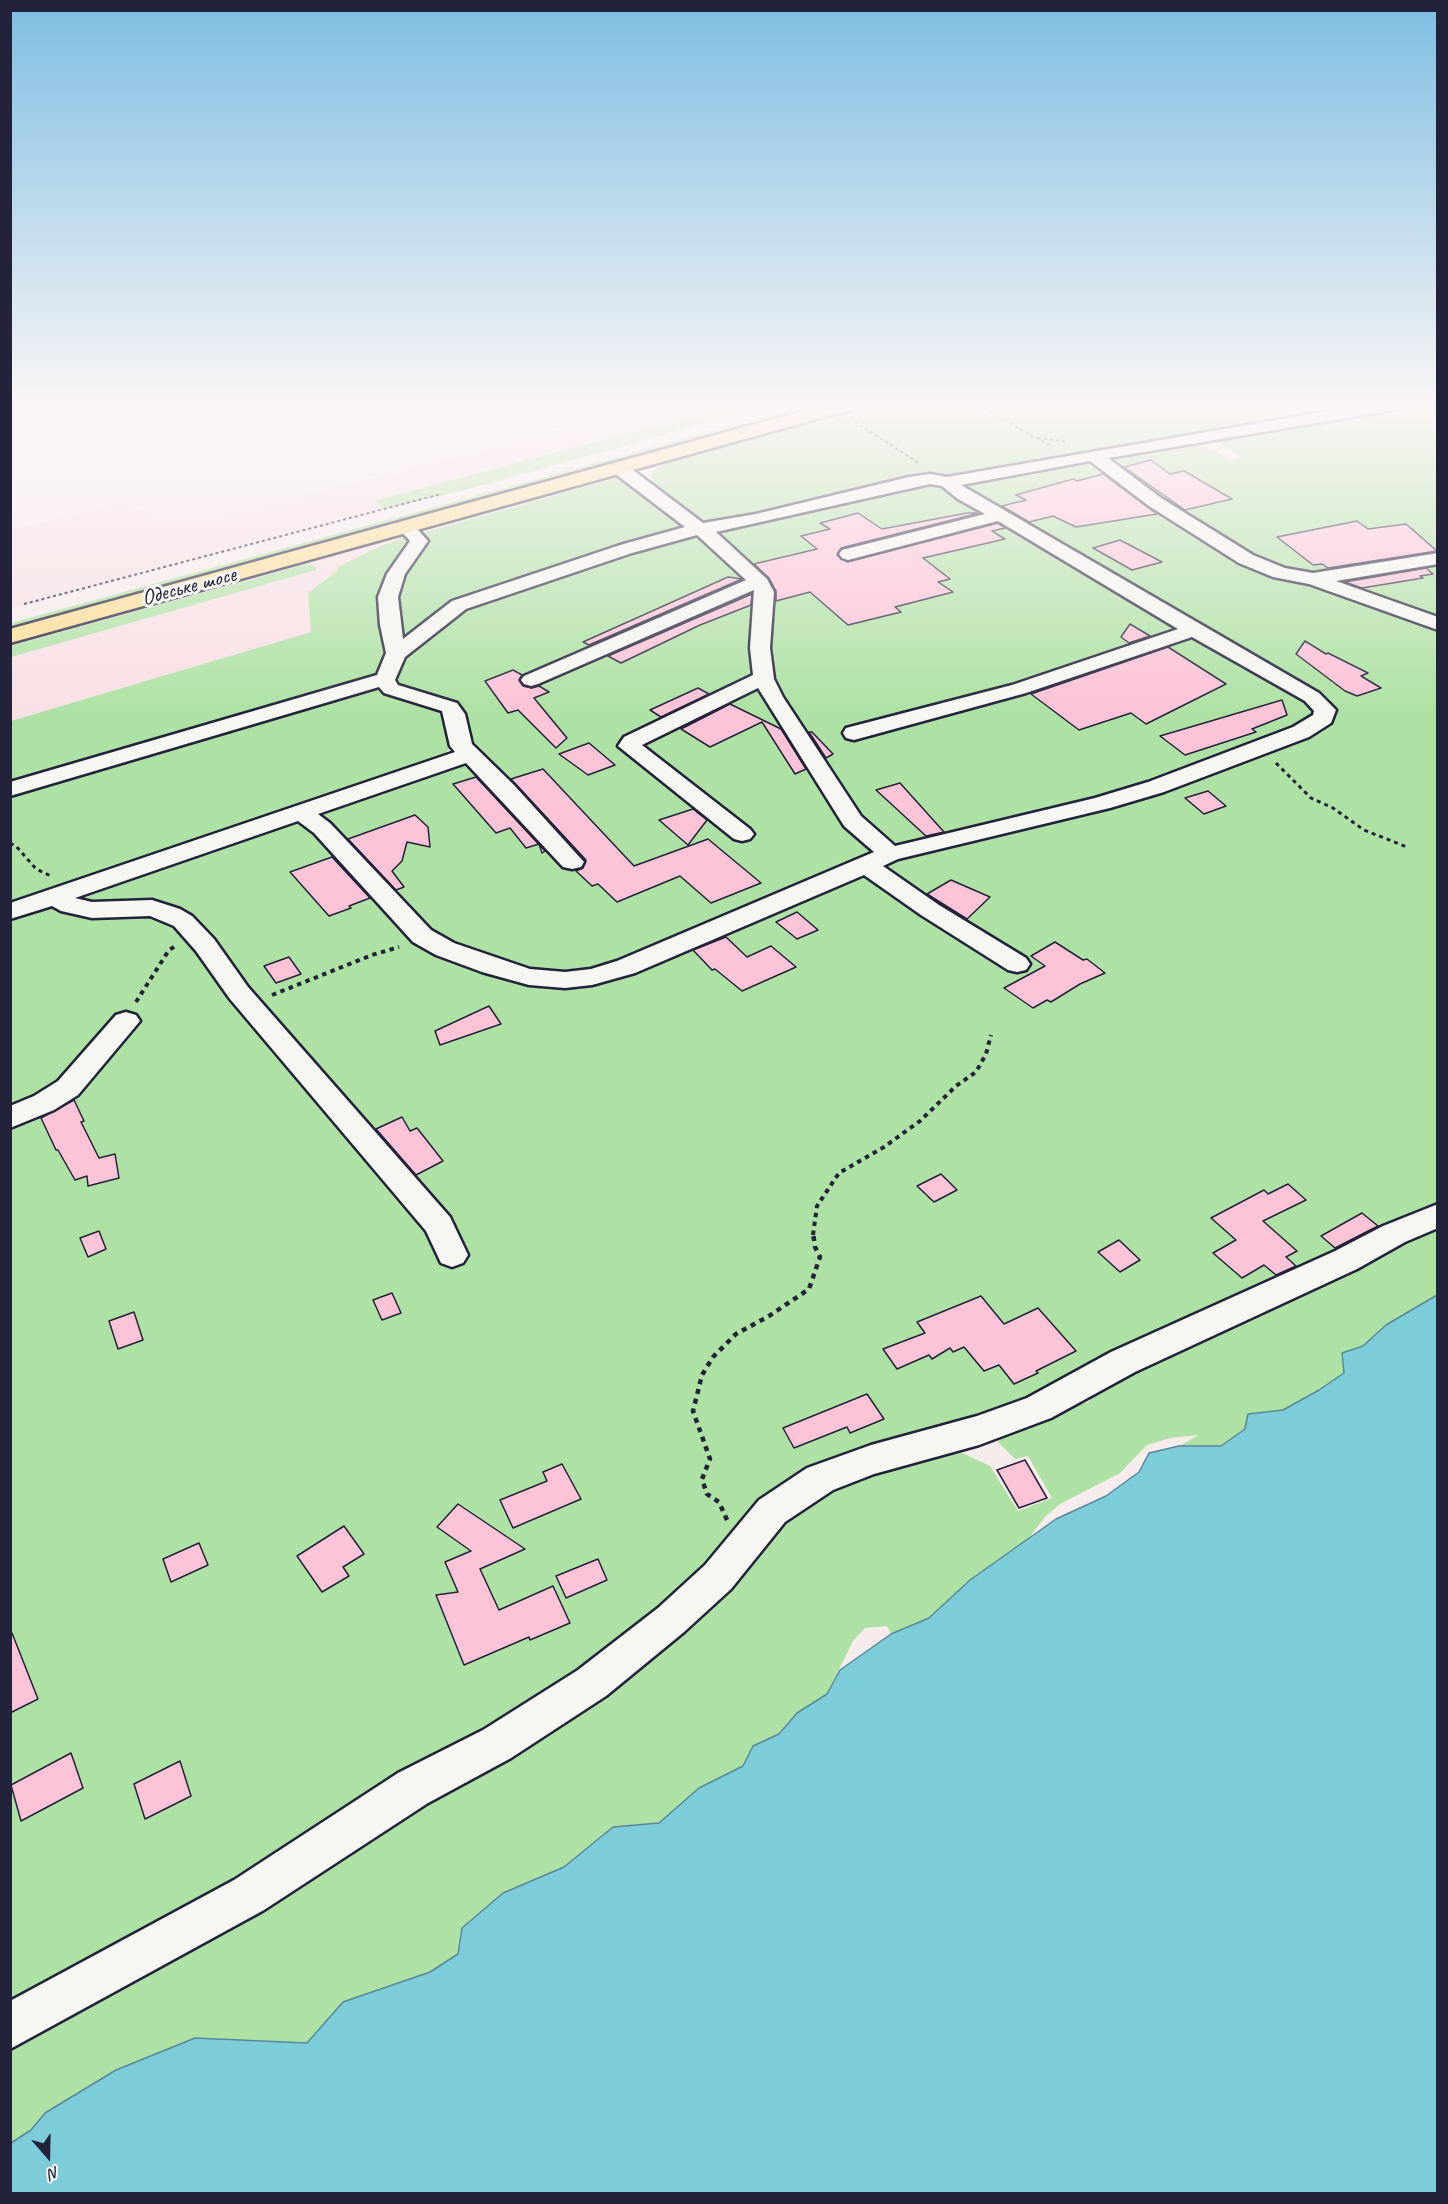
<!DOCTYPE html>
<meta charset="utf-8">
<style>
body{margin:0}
#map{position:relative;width:1448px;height:2204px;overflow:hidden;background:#f7ecec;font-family:Caveat,sans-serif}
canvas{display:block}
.frame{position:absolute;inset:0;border:12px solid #22223b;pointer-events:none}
.north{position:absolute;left:18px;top:2126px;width:60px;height:60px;-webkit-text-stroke:4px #f6f6f2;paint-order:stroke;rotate:160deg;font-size:16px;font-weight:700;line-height:24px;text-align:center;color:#22223b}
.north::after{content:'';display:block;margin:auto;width:21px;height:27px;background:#22223b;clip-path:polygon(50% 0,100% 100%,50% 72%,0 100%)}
</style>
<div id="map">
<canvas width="1448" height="2204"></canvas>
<div class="frame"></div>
<div class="north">N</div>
</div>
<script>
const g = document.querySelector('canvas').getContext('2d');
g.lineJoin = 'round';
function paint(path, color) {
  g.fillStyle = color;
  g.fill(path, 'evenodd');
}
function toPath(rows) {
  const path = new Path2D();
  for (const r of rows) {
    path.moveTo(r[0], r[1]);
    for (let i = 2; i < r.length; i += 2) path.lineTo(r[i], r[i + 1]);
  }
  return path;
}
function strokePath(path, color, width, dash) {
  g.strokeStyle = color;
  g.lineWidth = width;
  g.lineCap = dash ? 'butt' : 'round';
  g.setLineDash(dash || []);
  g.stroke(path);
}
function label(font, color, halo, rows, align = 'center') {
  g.font = font + ' Caveat,sans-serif';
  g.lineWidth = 6;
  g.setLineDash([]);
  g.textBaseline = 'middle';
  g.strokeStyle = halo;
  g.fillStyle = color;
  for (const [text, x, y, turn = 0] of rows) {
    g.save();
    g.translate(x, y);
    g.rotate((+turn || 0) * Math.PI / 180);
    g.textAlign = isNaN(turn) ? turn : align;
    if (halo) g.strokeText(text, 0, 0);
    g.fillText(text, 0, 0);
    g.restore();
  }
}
const built = toPath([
 [661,403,741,403,375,502,385,509,11,609,10,531,120,504,155,516,186,518,210,517,244,512],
 [399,538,360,555,313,589,308,595,311,632,11,732,11,646]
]);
const green = toPath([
 [107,403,191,403,145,409,115,408],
 [741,403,778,403,473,488,385,509,374,501],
 [814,403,833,403,11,629,11,623],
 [879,403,1396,403,957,476,936,475,900,479,741,519,714,521,695,518,652,485,651,475,655,469,670,461],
 [1427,403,1437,403,1437,1295,1386,1325,1363,1346,1342,1353,1344,1373,1320,1390,1283,1410,1248,1414,1245,1429,1221,1446,1179,1446,1199,1435,1170,1438,1147,1445,1120,1473,1060,1504,1046,1516,1028,1539,970,1580,929,1618,891,1634,887,1626,865,1628,853,1641,827,1694,797,1713,779,1734,753,1746,743,1766,699,1789,659,1823,613,1827,564,1867,503,1893,462,1928,458,1954,430,1972,343,2002,307,2043,195,2038,116,2070,45,2113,31,2130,11,2143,11,2039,30,2026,139,1973,241,1914,374,1822,578,1702,725,1585,794,1500,856,1468,934,1450,960,1452,990,1466,1018,1511,1052,1498,1028,1456,1015,1459,998,1442,1003,1430,1046,1412,1089,1402,1100,1383,1123,1370,1285,1295,1277,1286,1120,1357,1010,1413,868,1454,817,1473,789,1489,761,1510,727,1556,620,1655,548,1706,422,1772,234,1891,11,2015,10,915,475,755,461,739,462,723,459,714,452,706,444,700,403,689,390,681,401,656,446,616,477,599,677,537,759,520,915,482,930,480,958,483,1069,461,1198,442,1231,460,1242,458,1221,444,1218,437],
 [620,477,690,527,480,594,400,650,396,586,419,555,425,532],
 [405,537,411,539,389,578,388,664,369,679,11,788,11,721,311,632,308,594,313,589,337,571,338,567,378,547],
 [307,564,316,567,316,570,11,657,11,646],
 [379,686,442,706,451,742,448,751,430,765,11,909,10,792]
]);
const water = toPath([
 [1437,1295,1437,2193,11,2193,11,2143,31,2130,45,2113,116,2070,195,2038,307,2043,343,2002,430,1972,458,1954,462,1928,503,1893,564,1867,613,1827,659,1823,699,1788,743,1766,753,1746,779,1734,797,1713,827,1694,840,1670,891,1634,929,1618,970,1580,1056,1519,1106,1496,1139,1472,1149,1453,1179,1446,1221,1446,1245,1429,1248,1414,1283,1410,1319,1390,1344,1373,1342,1353,1363,1346,1386,1325,1437,1295]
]);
const building = toPath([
 [1151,460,1170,474,1184,471,1232,499,1185,510,1124,467,1151,460],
 [1103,474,1157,514,1076,527,1053,516,1029,522,1002,506,1026,500,1016,495,1073,479,1077,481,1103,474],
 [858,513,882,529,967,513,979,513,841,548,837,555,847,562,998,523,1005,528,992,531,1005,539,923,558,950,579,938,582,953,592,895,607,901,612,848,625,810,592,776,601,776,591,769,578,754,564,817,549,801,536,830,529,820,523,858,513],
 [1357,521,1368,529,1406,524,1437,551,1328,568,1322,564,1313,565,1277,537,1357,521],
 [1120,540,1162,562,1132,570,1093,548,1120,540],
 [1426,568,1433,574,1420,576,1423,578,1362,588,1345,582,1426,568],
 [728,577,742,579,589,645,583,642,728,577],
 [752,594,751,605,700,625,621,663,608,656,752,594],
 [1130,624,1150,636,1129,643,1121,637,1130,624],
 [1305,641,1326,654,1328,653,1368,673,1361,676,1381,688,1357,696,1345,691,1296,654,1305,641],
 [1168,647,1226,684,1146,724,1131,713,1079,730,1031,694,1168,647],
 [513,670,522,675,519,680,523,686,532,688,539,686,549,692,534,698,567,738,556,748,518,710,508,713,485,681,513,670],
 [698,688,709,694,661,717,650,710,698,688],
 [1282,700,1287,715,1252,729,1256,732,1185,755,1160,736,1282,700],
 [730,704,781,729,806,769,795,774,762,722,710,747,681,729,730,704],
 [809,732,812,732,833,754,826,758,809,732],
 [589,743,615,765,588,775,559,754,589,743],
 [543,769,634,866,708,839,761,883,711,903,680,876,617,902,598,884,592,886,576,871,583,868,586,860,511,779,543,769],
 [476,777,545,851,542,853,539,844,526,848,510,828,496,833,453,784,476,777],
 [900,783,944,832,926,836,876,790,900,783],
 [1208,791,1226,806,1204,814,1185,798,1208,791],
 [693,809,707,820,688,845,659,820,693,809],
 [415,815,428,827,430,847,407,842,402,861,392,871,404,887,396,890,348,839,415,815],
 [332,857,370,898,349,906,351,908,329,916,290,872,332,857],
 [951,880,990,897,967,919,927,894,951,880],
 [797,912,818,930,797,939,776,922,797,912],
 [726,937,747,957,771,946,796,967,742,991,715,969,712,970,693,950,726,937],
 [1055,942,1083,960,1087,959,1105,973,1080,984,1051,1002,1047,1000,1033,1008,1004,988,1045,966,1031,956,1055,942],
 [289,957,301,974,276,983,264,966,289,957],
 [489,1006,501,1024,440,1045,435,1031,489,1006],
 [74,1100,84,1121,81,1122,99,1158,115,1154,119,1178,88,1186,87,1176,75,1180,58,1150,56,1150,41,1118,74,1100],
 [402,1117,410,1131,417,1128,443,1161,416,1175,376,1129,402,1117],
 [941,1174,957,1190,934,1202,917,1186,941,1174],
 [1288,1184,1306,1200,1263,1221,1297,1251,1286,1257,1296,1266,1276,1275,1264,1265,1242,1278,1213,1253,1236,1240,1211,1218,1264,1190,1268,1194,1288,1184],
 [1362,1213,1378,1226,1335,1248,1321,1236,1362,1213],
 [99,1231,106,1249,88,1257,80,1238,99,1231],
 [1119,1240,1140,1260,1120,1272,1098,1252,1119,1240],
 [392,1293,401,1313,382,1320,373,1300,392,1293],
 [981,1296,1004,1324,1038,1308,1076,1351,1036,1371,1038,1373,1014,1384,999,1365,984,1371,964,1347,953,1352,950,1348,932,1359,929,1355,897,1369,883,1349,925,1333,917,1322,981,1296],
 [134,1312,143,1340,118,1349,109,1321,134,1312],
 [867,1394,884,1419,850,1433,847,1427,794,1448,783,1428,867,1394],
 [1025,1460,1047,1498,1019,1508,997,1470,1025,1460],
 [562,1464,581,1499,513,1528,500,1500,547,1481,543,1472,562,1464],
 [458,1504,525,1549,480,1569,499,1610,553,1586,570,1623,530,1640,529,1637,464,1665,436,1595,458,1592,445,1562,471,1551,437,1527,458,1504],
 [344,1526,364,1554,343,1567,349,1576,322,1592,297,1556,344,1526],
 [199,1543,208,1565,171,1582,163,1559,199,1543],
 [598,1559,607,1580,566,1598,556,1576,598,1559],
 [12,1633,38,1699,10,1713,10,1634,12,1633],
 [71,1753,83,1788,21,1821,11,1785,71,1753],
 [180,1761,191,1796,145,1819,134,1784,180,1761]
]);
const pathFar3 = toPath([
 [973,403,1049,445],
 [855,422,919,463],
 [1038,438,1067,442],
 [24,604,441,494]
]);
const pathFar2 = toPath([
 [1276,763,1311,798,1333,808,1364,830,1407,847],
 [10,843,16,846,36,869,51,876]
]);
const pathFar1 = toPath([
 [272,995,372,955,399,947],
 [136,1002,169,950,177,945],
 [813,1235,817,1206,839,1173,884,1147,920,1121,956,1086,976,1072,986,1054,991,1035]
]);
const path = toPath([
 [727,1520,719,1502,707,1494,702,1479,710,1459,693,1411,702,1375,713,1357,736,1334,769,1316,809,1289,820,1257,815,1247,813,1233]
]);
const minor = toPath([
 [1375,403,1413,403,1405,408,1108,458,1161,498,1253,555,1285,568,1313,573,1438,553,1438,564,1336,581,1438,617,1438,630,1309,584,1273,577,1239,563,1149,506,1090,461,961,485,1319,693,1336,710,1331,723,1309,737,1164,792,1110,808,898,859,883,866,939,905,1026,958,1030,964,1026,970,1017,972,1008,970,921,915,864,875,635,973,592,985,565,988,529,985,482,972,436,955,413,942,314,833,298,821,75,898,92,902,152,900,180,909,192,916,214,939,248,987,450,1217,468,1255,463,1263,452,1267,441,1263,426,1231,230,999,196,951,174,926,150,916,92,918,61,911,52,906,10,919,10,903,455,752,450,746,442,711,384,693,379,687,10,796,10,782,377,675,386,653,380,625,378,597,387,574,410,541,397,527,400,523,412,523,428,541,405,574,398,597,403,639,452,601,620,545,685,527,613,472,611,468,619,463,625,464,703,523,756,514,909,477,930,474,947,477,1375,403],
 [930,484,942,486,958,499,985,514,842,550,839,554,842,558,848,560,998,521,1178,629,1012,685,846,728,843,733,846,738,854,740,1026,693,1192,637,1305,701,1314,711,1313,715,1293,727,1148,782,1095,798,895,846,861,816,783,697,774,679,770,648,774,592,767,579,716,532,930,484],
 [697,535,746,580,524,676,521,680,524,684,531,686,538,684,754,590,750,648,753,675,624,737,618,746,734,839,742,841,750,839,754,834,750,829,642,745,758,688,844,826,874,852,617,961,591,969,565,972,530,969,454,943,431,930,330,823,318,814,466,763,563,867,572,869,581,867,584,862,514,785,472,744,465,714,457,703,398,685,395,680,405,657,466,609,632,553,697,535],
 [126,1012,136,1015,140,1021,78,1095,54,1110,10,1128,10,1106,34,1096,58,1081,116,1015,126,1012],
 [1438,1204,1438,1228,1405,1242,1357,1269,1135,1372,1051,1418,979,1445,874,1474,833,1490,785,1522,731,1589,684,1632,606,1696,511,1758,428,1803,264,1910,10,2049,10,2001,234,1880,398,1773,483,1730,578,1670,658,1608,705,1565,759,1500,807,1468,871,1445,977,1416,1027,1398,1111,1352,1335,1251,1383,1226,1438,1204]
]);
const highway = toPath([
 [832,403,863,403,860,407,10,643,10,629,832,403]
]);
const farStreetnames = [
 ["Одеське шосе",189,587,-15]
];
paint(built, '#f9e0e5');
paint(green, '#aee2a4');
paint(water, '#7cccd9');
strokePath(water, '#58889a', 1.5);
paint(building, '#fdc3d6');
strokePath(building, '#22223b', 1.5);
strokePath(minor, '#22223b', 5);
strokePath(highway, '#22223b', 5);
strokePath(pathFar3, '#22223b', 2, [3, 3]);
strokePath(pathFar2, '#22223b', 3, [4, 4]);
strokePath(pathFar1, '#22223b', 4, [4.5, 4.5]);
strokePath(path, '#22223b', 4.5, [5, 5]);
paint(minor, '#f6f6f2');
paint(highway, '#fdde96');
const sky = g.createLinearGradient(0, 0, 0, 712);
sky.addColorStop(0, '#7dbee2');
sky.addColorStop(0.57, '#fbf6f6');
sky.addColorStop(1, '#fbf6f600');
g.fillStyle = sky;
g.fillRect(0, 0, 1448, 712);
label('22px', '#22223b', '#f6f6f2', farStreetnames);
</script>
